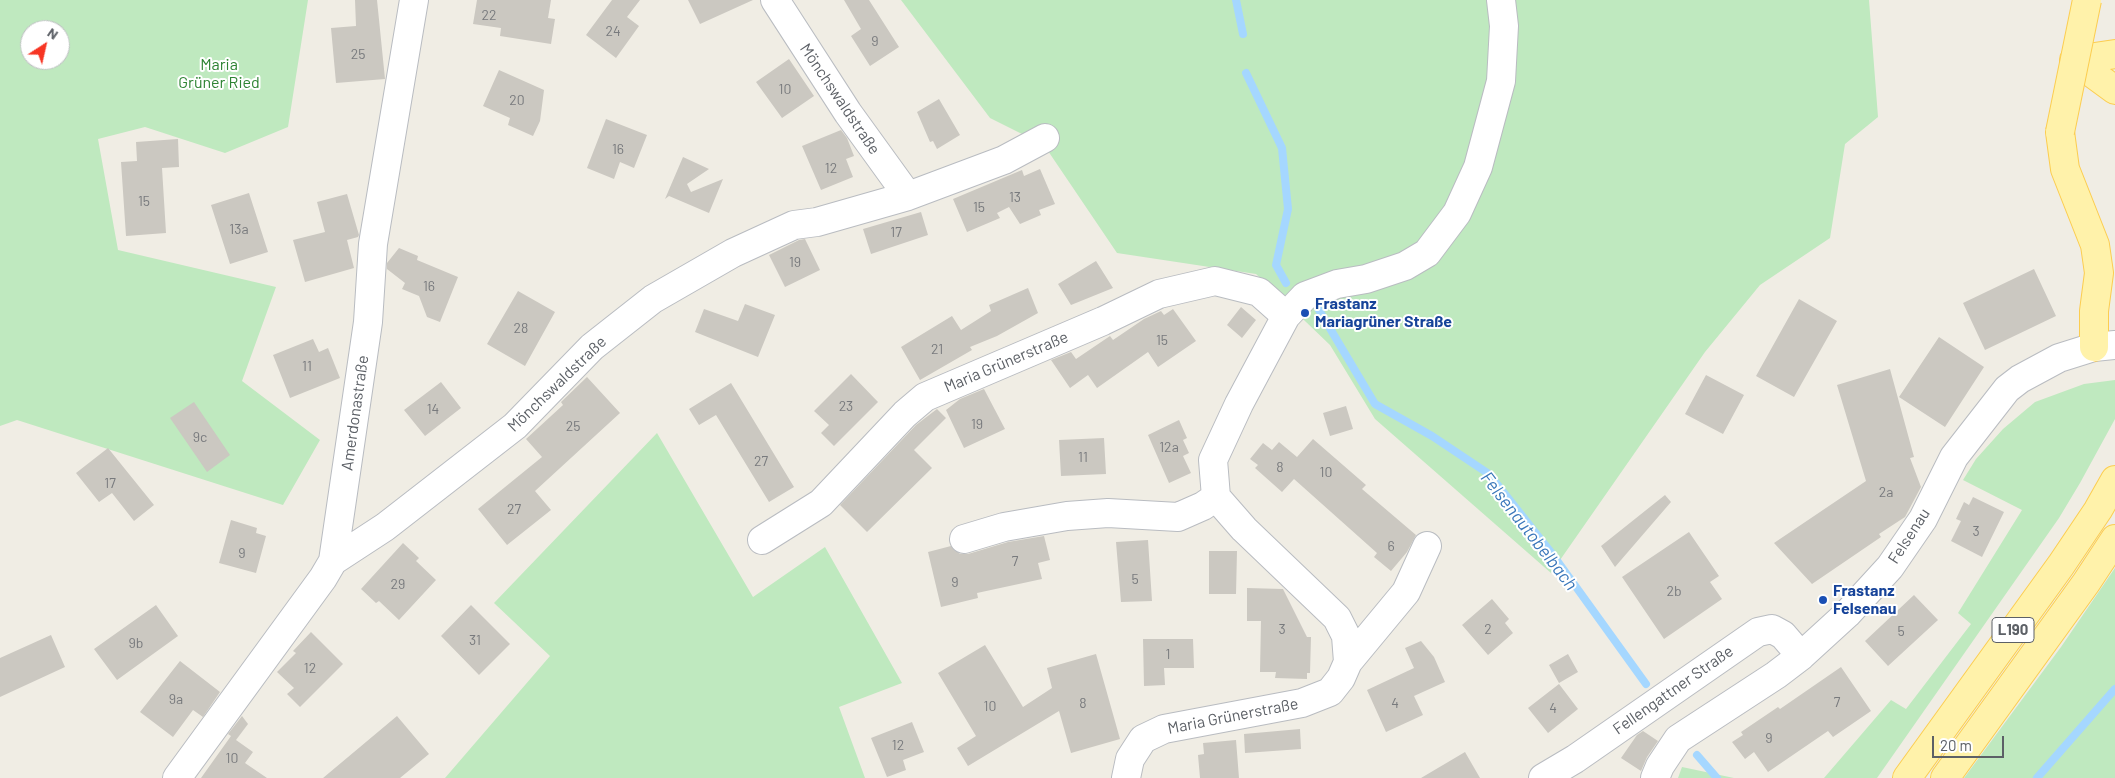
<!DOCTYPE html>
<meta charset="utf-8">
<style>
body{margin:0}
#map{position:relative;width:2115px;height:778px;overflow:hidden;background:#f0ede4;font-family:Barlow,sans-serif}
canvas{display:block}
.north{position:absolute;left:20px;top:20px;width:50px;height:50px;box-sizing:border-box;background:#fff;border:1px solid #bebfc2;border-radius:50%;rotate:35deg;font-size:14px;font-weight:700;line-height:20px;text-align:center;color:#5c6066}
.north::after{content:'';display:block;margin:auto;width:18px;height:22px;background:#f73523;clip-path:polygon(50% 0,100% 100%,50% 72%,0 100%)}
.scale{position:absolute;left:1932px;top:736px;width:72px;height:22px;box-sizing:border-box;border:2px solid #5c6066;border-top:0;padding-left:6px;font-size:15px;line-height:18px;white-space:nowrap;color:#5c6066;-webkit-text-stroke:4px #fff;paint-order:stroke}
</style>
<div id="map">
<canvas width="2115" height="778"></canvas>
<div class="north">N</div>
<div class="scale">20 m</div>
</div>
<script>
const g = document.querySelector('canvas').getContext('2d');
g.lineJoin = 'round';
function paint(path, color) {
  g.fillStyle = color;
  g.fill(path, 'evenodd');
}
function toPath(rows) {
  const path = new Path2D();
  for (const r of rows) {
    path.moveTo(r[0], r[1]);
    for (let i = 2; i < r.length; i += 2) path.lineTo(r[i], r[i + 1]);
  }
  return path;
}
function strokePath(path, color, width, dash) {
  g.strokeStyle = color;
  g.lineWidth = width;
  g.lineCap = dash ? 'butt' : 'round';
  g.setLineDash(dash || []);
  g.stroke(path);
}
function label(font, color, halo, rows, align = 'center') {
  g.font = font + ' Barlow,sans-serif';
  g.lineWidth = 4;
  g.setLineDash([]);
  g.textBaseline = 'middle';
  g.strokeStyle = halo;
  g.fillStyle = color;
  for (const [text, x, y, turn = 0] of rows) {
    g.save();
    g.translate(x, y);
    g.rotate((+turn || 0) * Math.PI / 180);
    g.textAlign = isNaN(turn) ? turn : align;
    if (halo) g.strokeText(text, 0, 0);
    g.fillText(text, 0, 0);
    g.restore();
  }
}
const green = toPath([
 [0,0,308,0,288,127,225,153,145,127,98,139,118,250,276,287,242,381,320,440,283,505,17,420,0,426],
 [30,30,60,30,60,60,30,60],
 [901,0,1869,0,1878,117,1845,144,1830,238,1760,285,1705,352,1551,573,1375,419,1330,345,1256,274,1117,253,1044,145,990,118],
 [2115,380,2115,419,2080,483,2059,518,1877,778,1824,778,1891,700,1906,709,1971,624,1958,613,2022,510,1963,480,1976,459,2003,429,2035,402,2084,384],
 [657,433,753,597,825,547,902,683,839,707,865,778,445,778,550,656,494,603],
 [2115,568,2115,778,1964,778,2061,647],
 [1682,767,1734,778,1678,778]
]);
const stream = toPath([
 [1236,0,1243,34],
 [1246,73,1282,148,1288,209,1276,265,1286,283],
 [1319,310,1375,404,1432,436,1489,474,1553,555,1646,684],
 [1697,755,1717,778],
 [2037,778,2115,689]
]);
const building = toPath([
 [355,0,377,0,385,79,336,83,331,28,356,26],
 [477,0,551,0,548,18,555,19,551,44,500,36,501,28,473,24],
 [612,0,640,0,627,17,639,26,616,58,586,35],
 [688,0,753,0,700,24],
 [844,0,869,0,899,47,870,66,851,36,861,29],
 [789,59,814,96,782,118,756,82],
 [499,70,544,90,540,121,533,136,508,125,510,118,483,106],
 [939,99,960,135,937,149,933,141,930,142,917,112],
 [606,119,647,135,634,168,620,162,614,179,587,168],
 [841,130,847,138,854,156,846,159,853,177,821,190,802,146],
 [178,139,179,167,162,168,166,233,126,236,121,162,137,161,136,142],
 [683,157,709,169,687,184,691,192,723,179,709,213,669,196,665,199],
 [1040,169,1055,204,1039,210,1041,215,1020,224,1009,207,997,213,1000,218,967,232,953,199,1022,170,1024,176],
 [249,193,268,252,230,264,211,205],
 [347,194,359,235,358,237,347,240,354,268,305,282,293,240,325,232,317,202],
 [921,212,928,235,871,254,863,229],
 [805,239,820,270,785,287,769,255,799,240],
 [399,248,418,256,417,260,458,277,440,322,427,317,419,296,402,289,405,283,387,269,387,263],
 [1096,261,1113,288,1071,305,1058,284],
 [2034,269,2056,316,1985,350,1963,303],
 [1028,288,1038,313,997,336,970,347,972,350,920,380,901,347,952,316,961,330,991,311,989,305],
 [518,291,555,312,525,366,487,344],
 [1799,299,1837,321,1794,397,1756,376],
 [745,304,775,315,758,357,695,332,704,309,738,321],
 [1241,307,1256,320,1242,338,1227,325],
 [1173,309,1196,341,1158,367,1148,352,1097,388,1088,375,1070,388,1051,360,1071,352,1076,359,1110,336,1113,340,1144,319,1161,311,1164,315],
 [1939,337,1984,367,1945,427,1899,397],
 [313,339,319,352,328,348,340,378,290,398,273,355],
 [1890,369,1914,457,1910,458,1921,487,1905,517,1879,534,1881,537,1812,584,1774,543,1866,481,1837,385],
 [851,374,878,402,834,446,821,433,829,425,814,411],
 [1706,375,1744,395,1723,434,1685,414],
 [587,377,620,413,535,491,551,510,507,545,478,509,542,457,526,439,563,405,561,402],
 [441,382,461,408,425,436,404,410],
 [731,383,794,487,769,502,716,415,699,425,689,409],
 [984,389,1005,429,964,448,946,410,960,399],
 [194,402,230,455,207,472,170,418],
 [1346,406,1353,429,1330,436,1323,413],
 [937,409,946,418,914,450,932,468,867,532,840,505,916,425],
 [1179,420,1187,438,1183,440,1189,453,1183,456,1191,473,1169,483,1148,435],
 [1104,438,1106,474,1061,476,1059,440],
 [1313,439,1366,485,1362,489,1416,535,1407,552,1391,571,1374,557,1377,553,1294,479,1282,492,1255,468,1258,465,1250,459,1263,443,1272,450,1279,442,1297,457],
 [108,448,154,505,134,521,112,493,99,502,76,473],
 [1665,495,1671,502,1615,567,1601,546],
 [1973,497,2004,512,1982,557,1951,541,1961,521,1956,519,1964,502,1969,505],
 [231,520,257,528,256,533,266,536,256,573,219,563],
 [1689,532,1719,576,1710,582,1722,599,1664,639,1622,577],
 [1044,536,1050,560,1038,563,1042,579,977,593,978,598,941,607,928,552,951,546,960,554,968,554,1008,542],
 [1148,540,1152,601,1121,602,1116,542],
 [403,543,419,558,416,561,436,580,399,620,379,601,376,603,361,589],
 [1209,551,1237,551,1236,594,1209,594],
 [1247,588,1283,589,1307,637,1311,637,1310,673,1307,673,1307,679,1275,678,1276,672,1260,672,1261,621,1247,621],
 [1914,595,1938,620,1888,666,1865,641],
 [1492,599,1509,619,1505,623,1513,633,1488,655,1462,625],
 [156,605,178,636,117,680,94,649],
 [471,605,510,644,479,675,441,636],
 [311,632,343,664,300,707,287,694,294,688,277,672,296,653,293,651],
 [51,635,65,667,0,697,0,658],
 [1143,639,1193,639,1194,668,1164,668,1165,685,1144,686],
 [1421,641,1434,657,1445,682,1414,696,1423,715,1386,732,1367,690,1414,668,1405,648],
 [985,645,1023,707,1052,688,1047,668,1096,654,1120,739,1071,753,1059,711,968,766,957,748,976,736,938,673],
 [1568,654,1578,672,1559,683,1549,665],
 [180,661,220,692,203,717,193,710,173,737,140,712],
 [1841,667,1871,711,1833,737,1828,731,1768,772,1754,752,1745,759,1732,742,1743,735,1741,732,1778,707,1780,709],
 [1559,684,1578,709,1548,733,1528,708],
 [242,716,248,724,236,740,253,752,245,763,267,778,201,778,231,736,228,734],
 [397,716,429,754,400,778,323,778],
 [912,722,924,752,903,760,906,770,887,777,871,738],
 [1300,729,1301,749,1245,753,1244,734],
 [1643,731,1658,741,1647,757,1641,771,1621,758,1637,735],
 [1236,740,1239,778,1200,778,1198,755,1204,754,1203,743],
 [1465,752,1480,778,1421,778]
]);
const minor = toPath([
 [775,0,848,113,908,196],
 [964,539,1004,527,1067,516,1108,513,1178,517,1203,506,1216,497],
 [762,540,821,503,905,414,925,397,1103,321,1159,294,1215,281,1259,292,1286,316],
 [333,561,385,527,515,426,592,347,653,299,733,253,794,225,817,222,908,196,1004,160,1045,138],
 [1348,662,1406,592,1427,546],
 [177,778,323,578,333,561,368,322,373,244,414,0],
 [1126,778,1130,759,1143,739,1164,729,1302,703,1330,692,1341,678,1348,662,1346,636,1337,618,1244,529,1216,497,1213,460,1239,404,1286,316,1305,296,1337,284,1366,279,1405,266,1427,253,1457,213,1478,167,1501,81,1504,26,1501,0],
 [1543,778,1575,759,1758,632,1772,629,1783,635,1801,656],
 [1655,778,1660,766,1678,739,1776,675,1801,656,1847,614,1890,567,1923,519,1954,457,2007,389,2020,379,2059,358,2094,347,2115,345]
]);
const primary = toPath([
 [2074,60,2115,90],
 [2074,60,2115,54],
 [2060,132,2065,169,2095,245,2099,273,2094,311,2094,347],
 [1907,778,2061,565,2098,510,2115,480],
 [1945,778,2086,583,2115,539]
]);
const primaryBridge = toPath([
 [2060,132,2087,0]
]);
const markers = [
 [1305,313,5,"#1a4fb4"],
 [1823,600,5,"#1a4fb4"]
];
const numberNames = [
 ["22",489,15],
 ["24",613,31],
 ["9",875,41],
 ["25",358,54],
 ["10",785,89],
 ["20",517,100],
 ["16",618,149],
 ["12",831,168],
 ["13",1015,197],
 ["15",144,201],
 ["15",979,207],
 ["13a",239,229],
 ["17",896,232],
 ["19",795,262],
 ["16",429,286],
 ["28",521,328],
 ["15",1162,340],
 ["21",937,349],
 ["11",307,366],
 ["23",846,406],
 ["14",433,409],
 ["19",977,424],
 ["25",573,426],
 ["9c",200,437],
 ["12a",1169,447],
 ["11",1083,457],
 ["27",761,461],
 ["8",1280,467],
 ["10",1326,472],
 ["17",110,483],
 ["2a",1886,492],
 ["27",514,509],
 ["3",1976,531],
 ["6",1391,546],
 ["9",242,553],
 ["7",1015,561],
 ["5",1135,579],
 ["9",955,582],
 ["29",398,584],
 ["2b",1674,591],
 ["3",1282,629],
 ["2",1488,629],
 ["5",1901,631],
 ["31",475,640],
 ["9b",136,643],
 ["1",1168,654],
 ["12",310,668],
 ["9a",176,699],
 ["7",1837,702],
 ["8",1083,703],
 ["4",1395,703],
 ["10",990,706],
 ["4",1553,708],
 ["9",1769,738],
 ["12",898,745],
 ["10",232,758]
];
const shields = [
 [2013,630,42]
];
const shieldNames = [
 ["L190",2013,630]
];
const parkNames = [
 ["Maria",219,65],
 ["Grüner Ried",219,83]
];
const streetNames = [
 ["Mönchswaldstraße",840,99,56],
 ["Maria Grünerstraße",1006,362,-23],
 ["Mönchswaldstraße",557,384,-44],
 ["Amerdonastraße",355,413,-82],
 ["Felsenau",1909,536,-57],
 ["Fellengattner Straße",1673,690,-35],
 ["Maria Grünerstraße",1233,716,-11]
];
const transitNames = [
 ["Frastanz",1315,304],
 ["Mariagrüner Straße",1315,322],
 ["Frastanz",1833,591],
 ["Felsenau",1833,609]
];
const waterNames = [
 ["Felsenautobelbach",1529,531,52]
];
paint(green, '#bfe9bf');
strokePath(stream, '#a5d7ff', 8);
paint(building, '#cbc8c1');
strokePath(minor, '#b9bcc1', 30);
strokePath(primary, '#fccd50', 30);
strokePath(minor, '#fff', 28);
strokePath(primary, '#fff2aa', 28);
strokePath(primaryBridge, '#fccd50', 30, []);
strokePath(primaryBridge, '#fff2aa', 28);
for (const [x, y, r, color] of markers) {
  const dot = new Path2D();
  dot.arc(x, y, r, 0, 2 * Math.PI);
  g.fillStyle = color;
  g.fill(dot);
  strokePath(dot, '#fff', 2);
}
label('14px', '#787a7d', null, numberNames);
for (const [x, y, w] of shields) {
  const box = new Path2D();
  box.roundRect(x - w / 2, y - 12.5, w, 25, 4);
  g.fillStyle = '#fff';
  g.fill(box);
  strokePath(box, '#5c6066', 1);
}
label('bold 15px', '#5c6066', null, shieldNames);
label('16px', '#2d8332', '#fff', parkNames);
label('16px', '#5c6066', '#fff', streetNames);
label('bold 16px', '#164399', '#fff', transitNames, 'left');
label('italic 18px', '#3977ba', '#fff', waterNames);
</script>
